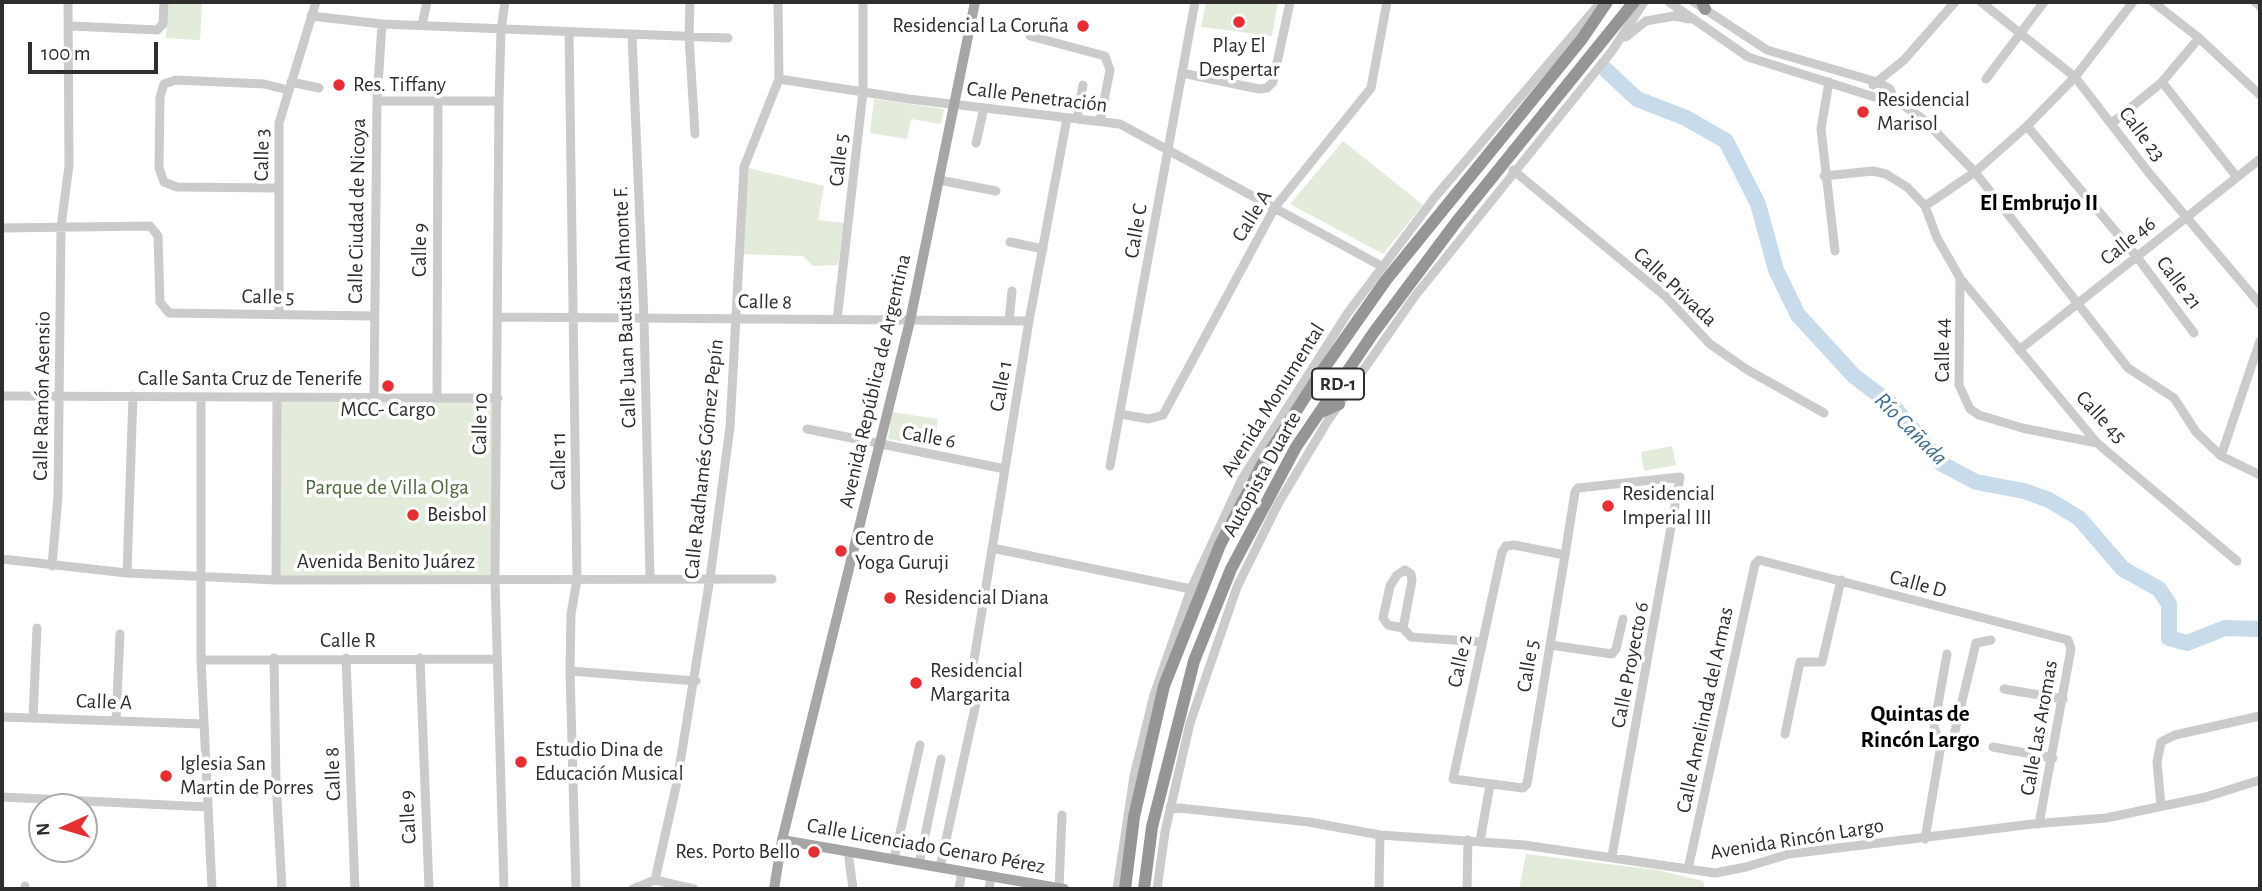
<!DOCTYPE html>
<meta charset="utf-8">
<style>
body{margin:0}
#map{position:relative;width:2262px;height:891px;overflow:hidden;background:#fff;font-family:"Alegreya Sans",sans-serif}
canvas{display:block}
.frame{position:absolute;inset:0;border:4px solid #2e2e2e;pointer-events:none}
.north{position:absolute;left:28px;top:793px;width:70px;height:70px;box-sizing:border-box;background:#fff;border:2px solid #ababab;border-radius:50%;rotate:266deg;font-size:19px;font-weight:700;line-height:28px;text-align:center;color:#2e2e2e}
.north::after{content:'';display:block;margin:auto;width:24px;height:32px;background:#e52f33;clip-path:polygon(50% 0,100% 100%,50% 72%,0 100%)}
.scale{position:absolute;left:28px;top:42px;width:130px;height:32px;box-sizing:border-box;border:4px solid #2e2e2e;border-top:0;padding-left:9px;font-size:21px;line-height:24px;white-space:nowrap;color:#2e2e2e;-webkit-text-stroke:5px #fff;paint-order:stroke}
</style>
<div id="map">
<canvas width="2262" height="891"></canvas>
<div class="frame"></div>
<div class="north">N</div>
<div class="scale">100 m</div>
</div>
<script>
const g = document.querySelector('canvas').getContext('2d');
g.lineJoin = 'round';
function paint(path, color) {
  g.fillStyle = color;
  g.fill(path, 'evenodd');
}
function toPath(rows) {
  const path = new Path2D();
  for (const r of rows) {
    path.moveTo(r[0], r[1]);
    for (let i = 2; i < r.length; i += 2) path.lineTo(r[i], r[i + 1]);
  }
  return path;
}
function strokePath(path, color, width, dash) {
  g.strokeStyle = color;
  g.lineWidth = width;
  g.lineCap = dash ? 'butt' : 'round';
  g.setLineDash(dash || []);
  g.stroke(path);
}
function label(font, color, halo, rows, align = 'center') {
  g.font = font + ' "Alegreya Sans",sans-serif';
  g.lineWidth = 7;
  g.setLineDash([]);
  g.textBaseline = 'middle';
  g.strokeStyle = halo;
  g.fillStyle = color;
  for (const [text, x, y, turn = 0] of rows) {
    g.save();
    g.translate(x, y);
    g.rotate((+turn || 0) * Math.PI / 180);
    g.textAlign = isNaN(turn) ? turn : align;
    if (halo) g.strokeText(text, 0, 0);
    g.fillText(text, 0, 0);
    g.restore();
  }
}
const green = toPath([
 [168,2,202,3,200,40,166,38],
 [1206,2,1278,2,1272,36,1201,27],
 [874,99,944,109,941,124,911,119,907,139,870,133],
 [1343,141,1423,205,1383,254,1290,204],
 [744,167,824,186,818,220,844,223,838,265,813,266,803,256,739,254],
 [277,397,498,398,495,579,276,580],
 [892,412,938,419,934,447,888,439],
 [1672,446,1676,465,1644,471,1641,452],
 [1526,854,1657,870,1703,881,1705,889,1519,889]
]);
const river = toPath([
 [1605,69,1637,99,1686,118,1726,141,1758,204,1776,270,1798,315,1854,376,1891,404,1942,464,1976,482,2024,491,2049,500,2079,518,2123,569,2159,589,2169,604,2169,638,2187,643,2225,628,2260,629]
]);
const minor = toPath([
 [690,2,689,36,695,134],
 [1669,2,1748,57,1884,100,1894,99],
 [1694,2,1767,50,1877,82,1890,89,1894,99,1923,119,1975,172,2128,368,2174,398,2196,432,2221,456,2260,475],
 [1981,2,2075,77,2149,173,2260,304],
 [2153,2,2199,38,2260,95],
 [2255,2,2260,6],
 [311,16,382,24,728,38],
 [422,25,427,2],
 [71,26,157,30,163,24,164,2],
 [569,32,577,580,571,614,570,671,576,889],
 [632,35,644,318,650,578],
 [1030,36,1105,56,1110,70,1100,121],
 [1626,37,1646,21,1674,16,1689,19],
 [1182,73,1259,89,1267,88,1273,82,1290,2],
 [779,79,909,99,1120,124,1383,267],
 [1986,79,2044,2],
 [291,82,319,88],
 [1829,82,1821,129,1835,251],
 [2162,82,2236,176],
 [1873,85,1904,60,1955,2],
 [377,101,499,101],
 [1077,119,1083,85],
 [2112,123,2162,82,2199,38],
 [2027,126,2137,257,2194,333],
 [976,143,984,108],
 [1513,170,1665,296,1710,344,1746,369,1824,413],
 [1824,176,1873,171,1886,174,1907,187,1925,206,1937,238,1960,278,2097,443,2237,561],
 [939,180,996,191],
 [278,188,177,187,164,182,159,168,160,97,164,84,176,80,264,84,288,90],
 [1925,206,1975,172,2027,126,2075,77,2133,2],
 [2,228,150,226,158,236,160,302,169,313,373,316],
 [1010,242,1043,249],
 [1960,278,1959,385,1970,409,1979,415,2022,428,2097,443],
 [279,315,279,123,316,2],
 [500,317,1029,321],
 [837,320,863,92,863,2],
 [1009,321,1012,291],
 [2019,350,2260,159],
 [2,396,498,398],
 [201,397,201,660,212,889],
 [374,397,377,101,382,24],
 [437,398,438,102],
 [1120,414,1149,419,1163,415,1275,207,1371,88,1387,2],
 [807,429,1005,469],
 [2221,456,2260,341],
 [1110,466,1195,2],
 [992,548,1191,589],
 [1565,555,1514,545,1506,546,1502,552,1453,779,1523,788,1527,784,1565,555,1575,492,1578,488,1680,477,1612,856],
 [2,559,127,573,276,580,772,579],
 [52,566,58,496,61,227,69,165,68,2],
 [127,573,133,396],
 [276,580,277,397],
 [1403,628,1412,581,1411,574,1405,570,1397,575,1390,586,1383,618,1388,625,1403,628,1411,637,1482,642],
 [1550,645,1612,654,1616,649,1623,619],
 [274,658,276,781,282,889],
 [346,658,355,889],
 [420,658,429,889],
 [201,660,496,659],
 [974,660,1029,321,1067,118],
 [570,671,696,681],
 [2004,689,2063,699],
 [2,717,204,724],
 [33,718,37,628],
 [116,720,120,634],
 [1785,734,1800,662,1822,662,1841,580],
 [1941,745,1954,735,1976,643,1991,640],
 [1993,747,2053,758],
 [2,797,208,807],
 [2161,806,2157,762,2161,742,2175,735,2260,716],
 [1170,807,1309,822,1380,835,1524,845,1715,873,1746,867,1789,854,2033,824,2106,818,2206,797,2260,780],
 [1925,839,1941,745,1934,727,1947,654],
 [1480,841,1490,785],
 [848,851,853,889],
 [894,859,920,745],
 [919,864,941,759],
 [940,867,978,694],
 [1688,869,1755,564,1759,560,2068,640,2071,649,2039,824],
 [655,880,677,782,710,578,730,427,744,167,779,79,778,2],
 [1059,888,1062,815],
 [25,889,25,886],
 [504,889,495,579,499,101,501,30,505,2],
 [633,889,655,880,694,889],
 [959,889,962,871],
 [989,889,991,876],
 [1117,889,1134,776,1154,695,1191,589,1242,479,1347,314,1435,197,1601,2],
 [1157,889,1165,832,1190,723,1237,587,1278,504,1327,422,1415,296,1612,51,1644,2],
 [1379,889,1380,835],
 [1467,889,1468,840]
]);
const major = toPath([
 [782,840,1064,889],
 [774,889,782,840,910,321,975,2]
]);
const highway = toPath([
 [1702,2,1705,9],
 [1319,413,1339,404],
 [1125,889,1134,817,1164,686,1220,545,1264,461,1320,374,1386,280,1582,39,1607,2],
 [1144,889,1152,827,1194,661,1231,569,1296,447,1374,332,1457,221,1634,2]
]);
const markers = [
 [1239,22,7,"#e52f33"],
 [1083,26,7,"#e52f33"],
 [339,85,7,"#e52f33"],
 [1863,112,7,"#e52f33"],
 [388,386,7,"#e52f33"],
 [1608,506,7,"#e52f33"],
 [413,515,7,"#e52f33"],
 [841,551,7,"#e52f33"],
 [890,598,7,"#e52f33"],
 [916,683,7,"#e52f33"],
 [521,762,7,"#e52f33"],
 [166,776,7,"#e52f33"],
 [814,852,7,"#e52f33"]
];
const shields = [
 [1338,384,52]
];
const shieldNames = [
 ["RD-1",1338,384]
];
const poiNames = [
 ["Residencial La Coruña",1069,26,"right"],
 ["Play El",1239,46,"center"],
 ["Despertar",1239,70,"center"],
 ["Res. Tiffany",353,85],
 ["Residencial",1877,100],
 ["Marisol",1877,124],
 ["MCC- Cargo",388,410,"center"],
 ["Residencial",1622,494],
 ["Imperial III",1622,518],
 ["Beisbol",427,515],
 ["Centro de",855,539],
 ["Yoga Guruji",855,563],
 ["Residencial Diana",904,598],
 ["Residencial",930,671],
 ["Margarita",930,695],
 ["Estudio Dina de",535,750],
 ["Educación Musical",535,774],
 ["Iglesia San",180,764],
 ["Martin de Porres",180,788],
 ["Res. Porto Bello",800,852,"right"]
];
const streetNames = [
 ["Calle Penetración",1037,97,7],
 ["Calle 23",2142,134,53],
 ["Calle 3",262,155,-89],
 ["Calle 5",839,160,-84],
 ["Calle Ciudad de Nicoya",357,211,-89],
 ["Calle A",1252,216,-58],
 ["Calle C",1136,231,-80],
 ["Calle 46",2128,241,-39],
 ["Calle 9",420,250,-90],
 ["Calle 21",2179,283,53],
 ["Calle Privada",1675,287,43],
 ["Calle 5",268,297,1],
 ["Calle 8",765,302,1],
 ["Calle Juan Bautista Almonte F.",625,307,-92],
 ["Calle 44",1943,350,-90],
 ["Calle Santa Cruz de Tenerife",250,379],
 ["Avenida República de Argentina",875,381,-77],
 ["Calle 1",1001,386,-80],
 ["Calle Ramón Asensio",42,396,-89],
 ["Avenida Monumental",1273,400,-58],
 ["Calle 45",2101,417,47],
 ["Calle 10",480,424,-89],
 ["Calle 6",929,437,10],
 ["Calle Radhamés Gómez Pepín",704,459,-84],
 ["Calle 11",559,461,-90],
 ["Autopista Duarte",1262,474,-61],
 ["Avenida Benito Juárez",386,562],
 ["Calle D",1918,584,15],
 ["Calle R",348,641],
 ["Calle 2",1460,661,-78],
 ["Calle Proyecto 6",1630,665,-79],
 ["Calle 5",1528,666,-81],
 ["Calle A",104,702,2],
 ["Calle Amelinda del Armas",1705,710,-78],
 ["Calle Las Aromas",2039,728,-80],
 ["Calle 8",333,774,-92],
 ["Calle 9",408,817,-93],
 ["Avenida Rincón Largo",1797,839,-9],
 ["Calle Licenciado Genaro Pérez",926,846,10]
];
const parkNames = [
 ["Parque de Villa Olga",387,488]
];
const neighbourhoodNames = [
 ["El Embrujo II",2039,203],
 ["Quintas de",1920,714],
 ["Rincón Largo",1920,740]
];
const waterNames = [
 ["Río Cañada",1911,429,45]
];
paint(green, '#e3ebdb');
strokePath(river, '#c7dbeb', 16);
strokePath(minor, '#cbcbcb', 9);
strokePath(major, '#a6a6a6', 10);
strokePath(highway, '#959595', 12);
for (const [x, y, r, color] of markers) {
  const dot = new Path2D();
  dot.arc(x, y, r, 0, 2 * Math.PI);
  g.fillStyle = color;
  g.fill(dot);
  strokePath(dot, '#fff', 2.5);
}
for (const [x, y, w] of shields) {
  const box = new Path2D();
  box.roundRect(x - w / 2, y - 15.5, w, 31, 5);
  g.fillStyle = '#fff';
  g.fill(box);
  strokePath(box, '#2e2e2e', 2);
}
label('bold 19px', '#2e2e2e', null, shieldNames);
label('21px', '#2e2e2e', '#fff', poiNames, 'left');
label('21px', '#2e2e2e', '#fff', streetNames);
label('21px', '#4e693b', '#fff', parkNames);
label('bold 23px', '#000', '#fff', neighbourhoodNames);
label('italic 23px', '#3c6b90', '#fff', waterNames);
</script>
